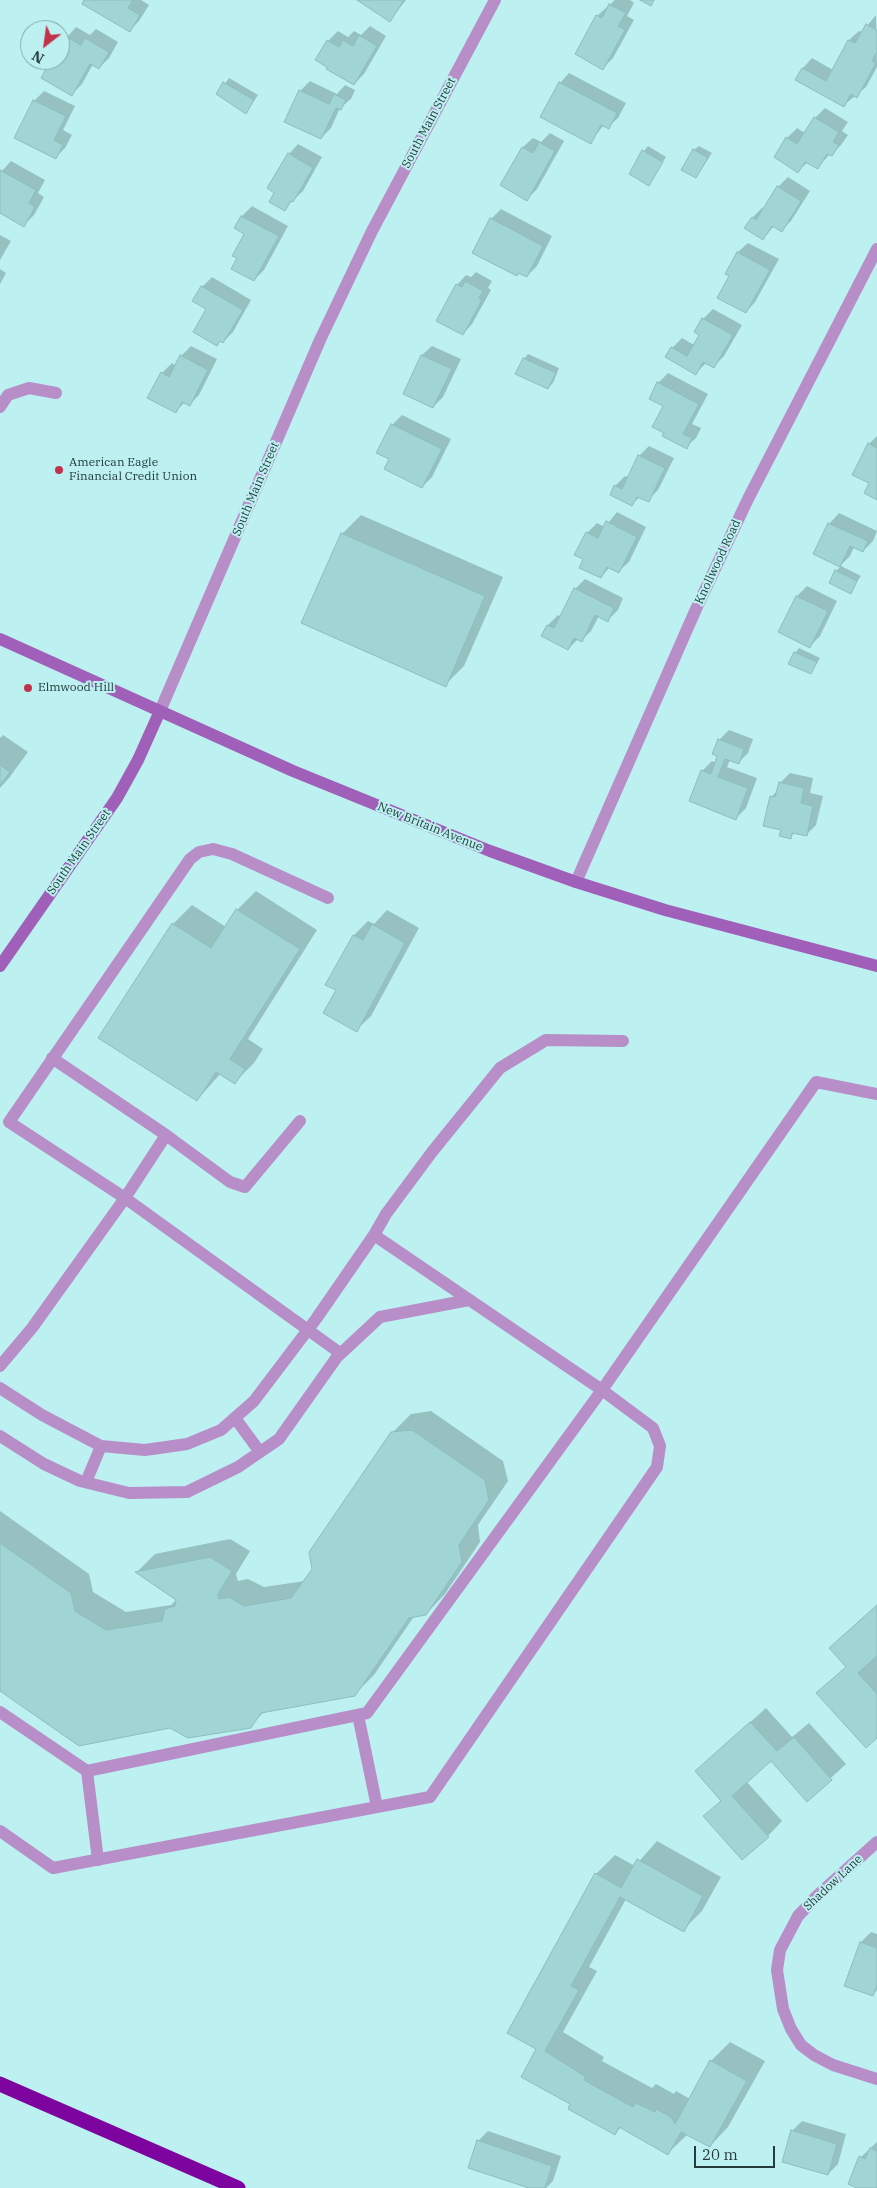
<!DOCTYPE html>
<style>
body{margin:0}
#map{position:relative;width:877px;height:2188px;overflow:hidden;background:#bdf1f1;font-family:"IBM Plex Serif",serif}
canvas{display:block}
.north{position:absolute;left:20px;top:20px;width:50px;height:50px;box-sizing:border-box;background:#bdf1f1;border:1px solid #81a8a8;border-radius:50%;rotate:210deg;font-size:14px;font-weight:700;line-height:20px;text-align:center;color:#273b3b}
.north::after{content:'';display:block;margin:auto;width:18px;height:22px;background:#c2324b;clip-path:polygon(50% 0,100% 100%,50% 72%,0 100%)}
.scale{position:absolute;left:694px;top:2146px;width:81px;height:22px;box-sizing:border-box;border:2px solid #273b3b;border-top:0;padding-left:6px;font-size:15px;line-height:18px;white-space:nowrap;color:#273b3b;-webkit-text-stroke:4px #bdf1f1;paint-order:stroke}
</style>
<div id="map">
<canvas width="877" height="2188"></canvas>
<div class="north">N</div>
<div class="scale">20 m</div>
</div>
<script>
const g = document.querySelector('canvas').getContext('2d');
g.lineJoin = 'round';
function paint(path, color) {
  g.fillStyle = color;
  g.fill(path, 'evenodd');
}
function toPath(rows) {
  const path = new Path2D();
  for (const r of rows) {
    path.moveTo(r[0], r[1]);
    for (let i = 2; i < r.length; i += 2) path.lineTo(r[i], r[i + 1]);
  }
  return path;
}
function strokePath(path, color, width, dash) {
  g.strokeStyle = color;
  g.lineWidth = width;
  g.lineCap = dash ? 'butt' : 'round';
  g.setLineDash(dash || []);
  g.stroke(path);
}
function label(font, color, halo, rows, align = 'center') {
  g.font = font + ' "IBM Plex Serif",serif';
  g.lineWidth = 4;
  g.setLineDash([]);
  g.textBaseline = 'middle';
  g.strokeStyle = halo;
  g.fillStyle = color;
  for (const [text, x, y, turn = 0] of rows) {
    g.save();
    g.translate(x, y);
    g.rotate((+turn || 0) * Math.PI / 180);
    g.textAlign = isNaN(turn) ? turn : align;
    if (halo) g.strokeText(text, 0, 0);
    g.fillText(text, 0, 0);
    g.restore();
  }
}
const shadow = toPath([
 [86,0,141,0,149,5,139,21,130,30],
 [359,0,406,0,390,20],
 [615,0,630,0,634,3,627,16,634,20,613,58,603,68,597,16],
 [876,15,877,67,866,87,843,106,803,68,812,58,833,70,849,40,859,31,862,32],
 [370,26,386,36,364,74,354,84,328,41,338,31,348,37,354,31,361,35],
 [76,27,90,35,96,29,118,42,109,58,99,68,93,64,82,84,72,94,51,62,47,60,60,60,60,45],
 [569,73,626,103,618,118,608,127,604,125,590,142,560,83],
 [229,78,258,95,246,113,218,94],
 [310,81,337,94,345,85,355,90,351,99,340,108,331,128,321,138,300,91],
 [44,91,75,106,63,130,72,135,65,148,55,158,34,101],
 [825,108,848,122,842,131,848,135,841,145,831,155,830,154,817,168,808,162,798,171,787,138,797,128,805,133,815,118],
 [550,133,564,141,537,189,527,199,523,147,533,138,541,142],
 [298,144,322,157,303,191,284,209,276,192,289,154],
 [648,146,666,157,649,184,644,151],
 [699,146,712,153,696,177,694,150],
 [11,161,45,180,38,193,44,197,34,215,24,225,0,212,0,173],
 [788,177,810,191,791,221,781,230,774,226,763,239,752,218,762,208,764,209,778,187],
 [252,206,288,226,264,270,254,280,246,233,236,227,242,216],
 [501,209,552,236,537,266,527,276,519,272,491,219],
 [0,235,11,241,0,260],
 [748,243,779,259,755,302,746,312,731,275,727,273,738,252],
 [0,269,6,273,0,284],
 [476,272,492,281,488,288,491,290,472,324,463,334,457,285,466,275,471,277],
 [212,277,251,300,233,332,223,342,221,340,217,344,202,287],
 [713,309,742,325,724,356,714,366,706,363,696,373,672,348,682,338,694,345,701,334,703,319],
 [191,346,217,359,199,395,189,405,185,402,176,411,162,373,172,363,176,366,181,356],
 [432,346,461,359,443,397,433,407,404,393,422,355],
 [528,354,559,368,553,383,548,388,524,359],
 [668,373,708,394,692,424,701,428,696,438,686,447,665,406,658,383],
 [402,415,451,439,432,477,422,487,392,425],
 [877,436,877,498,869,444],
 [649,446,674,458,658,490,648,500,640,497,632,504,615,486,625,476,629,478,639,456],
 [617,512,646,527,629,562,619,571,610,567,601,577,585,559,587,533,597,523,605,527],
 [839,513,877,531,873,541,863,551,854,547,850,556,840,566,815,554,830,523],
 [361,515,503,577,464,666,445,685,342,534],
 [841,566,861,576,850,592,836,571],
 [585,579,623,598,618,610,608,620,599,616,591,631,581,641,578,639,568,649,543,636,548,625,558,615,561,617,575,589],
 [807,586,837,601,820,636,810,646,780,631,797,596],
 [799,648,820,658,811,673,795,653],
 [729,730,753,739,748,753,738,763,730,760,727,767,757,778,746,808,736,818,702,771,712,761,716,763,719,756,719,740],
 [3,735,28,752,9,778,0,788,0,738],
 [790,773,813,778,810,793,823,796,816,825,806,835,795,832,791,837,771,797,778,790,780,783],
 [256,891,317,930,248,1039,263,1049,254,1063,235,1082,221,1073,197,1100,173,924,192,905,226,927,237,910],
 [387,910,419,928,371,1016,356,1030,337,990,354,935,368,921,374,924],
 [431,1411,503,1461,508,1481,478,1525,480,1542,445,1594,426,1614,415,1615,374,1675,354,1695,266,1710,250,1726,170,1727,0,1690,0,1511,89,1574,93,1592,126,1612,171,1605,177,1599,137,1572,155,1554,230,1539,250,1551,236,1574,238,1581,248,1579,264,1587,305,1581,392,1433,411,1414],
 [877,1605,877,1737,818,1693,847,1666,849,1630],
 [766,1708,792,1737,809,1723,846,1764,807,1800,771,1759,746,1781,782,1821,768,1836,705,1816,722,1800,696,1771],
 [657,1841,721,1877,702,1911,683,1930,626,1899,589,1967,597,1971,563,2032,604,2057,602,2061,652,2088,656,2084,674,2094,676,2091,690,2099,711,2061,730,2042,765,2061,728,2127,710,2146,688,2134,668,2153,621,2127,615,2134,572,2104,538,2049,596,1874,615,1855,635,1866],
 [871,1932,877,1934,877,1990,872,1995,846,1985,861,1942],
 [802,2121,846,2134,838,2164,828,2174,792,2131],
 [488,2131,561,2156,553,2181,546,2188,533,2188,478,2141],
 [877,2142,877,2188,860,2188,861,2157]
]);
const building = toPath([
 [84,0,133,0,128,8,140,15,130,32,82,4,84,0],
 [357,0,404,0,390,22,357,0],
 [640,0,654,0,651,6,640,0],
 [609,4,626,13,618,26,625,30,603,70,575,54,596,15,602,18,609,4],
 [866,24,877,30,877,52,872,61,876,63,857,98,851,94,844,107,795,80,802,68,826,81,848,40,855,43,866,24],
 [359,35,377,46,354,85,326,69,327,67,315,60,327,40,339,47,343,40,353,46,359,35],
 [65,36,81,45,85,38,109,52,99,69,90,64,72,96,41,78,49,63,44,60,60,60,60,45,65,36],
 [223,82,254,100,246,114,216,94,223,82],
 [559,82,617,113,609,129,601,125,591,144,540,117,559,82],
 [299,90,329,104,334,94,346,100,341,110,336,108,321,139,284,122,299,90],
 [33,100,66,116,54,140,63,145,56,159,14,138,33,100],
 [814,117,839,132,833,142,839,145,832,156,827,154,818,169,805,162,798,173,774,157,786,137,797,144,814,117],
 [539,142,555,151,527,201,500,185,522,147,533,153,539,142],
 [693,149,708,158,696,178,681,170,693,149],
 [642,150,663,162,649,186,629,174,642,150],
 [288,153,313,168,293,202,291,201,285,211,269,202,274,193,267,188,288,153],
 [0,170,36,190,29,203,35,207,24,227,0,213,0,170],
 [777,186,801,201,782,232,772,226,763,240,744,228,752,217,756,220,777,186],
 [241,216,279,236,254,281,231,269,237,258,232,256,244,234,234,228,241,216],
 [490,218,543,246,527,277,518,273,517,276,472,253,490,218],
 [737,252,770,270,746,313,717,298,729,276,725,274,737,252],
 [465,281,483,291,479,298,482,300,463,335,436,321,456,284,462,287,465,281],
 [201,286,243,310,223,343,220,341,217,346,193,332,206,309,192,301,201,286],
 [702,318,733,335,714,368,703,362,696,375,665,357,671,347,687,356,699,335,694,332,702,318],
 [180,355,208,370,190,406,182,402,176,413,147,398,161,372,169,377,180,355],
 [421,355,452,369,433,408,403,394,421,355],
 [523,358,556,373,548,389,515,374,523,358],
 [657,382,699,404,683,434,692,438,687,449,662,436,664,433,652,427,663,406,649,399,657,382],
 [391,424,442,449,422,488,384,469,389,459,376,453,391,424],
 [868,443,877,448,877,500,864,493,869,483,852,475,868,443],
 [638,455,665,468,649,502,637,497,632,506,610,495,614,485,622,489,638,455],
 [606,521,637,537,619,573,607,567,601,578,579,568,583,559,574,555,586,532,598,538,606,521],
 [828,523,868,541,863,552,850,546,840,567,813,554,828,523],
 [341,533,485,596,446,687,301,623,341,533],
 [835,570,857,581,851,594,829,583,835,570],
 [574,588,614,608,608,622,595,615,582,642,574,638,568,650,541,636,547,625,554,628,574,588],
 [796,596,828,611,810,648,778,632,796,596],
 [794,652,817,662,811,674,788,664,794,652],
 [718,739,744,749,739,764,725,759,718,777,748,788,736,820,689,801,701,770,711,774,717,756,712,754,718,739],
 [0,765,10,772,0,785,0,765],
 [779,782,804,788,801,803,813,806,807,836,792,833,791,839,779,836,781,830,763,826,770,796,775,797,779,782],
 [236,909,300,949,230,1059,245,1069,235,1084,216,1072,197,1101,98,1038,172,923,211,948,236,909],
 [372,924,405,943,357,1032,323,1013,336,990,325,985,353,935,363,940,372,924],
 [412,1430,485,1480,489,1500,459,1545,462,1562,426,1615,409,1618,355,1696,261,1713,251,1728,188,1738,170,1728,79,1746,0,1691,0,1543,71,1593,75,1611,106,1630,162,1621,165,1609,175,1606,176,1600,135,1572,210,1557,232,1571,218,1594,219,1599,229,1597,244,1606,291,1598,312,1569,309,1552,391,1432,412,1430],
 [877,1605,877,1656,858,1673,877,1694,877,1738,866,1748,816,1693,846,1667,829,1648,877,1605],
 [750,1722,777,1751,794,1737,832,1780,807,1802,771,1761,732,1796,769,1837,742,1860,703,1816,721,1801,695,1771,750,1722],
 [637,1859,703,1896,684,1932,620,1897,571,1986,579,1990,545,2051,586,2077,584,2080,633,2107,636,2103,655,2112,656,2109,671,2117,675,2124,710,2060,747,2081,710,2147,681,2132,668,2155,619,2127,615,2135,568,2109,570,2104,521,2077,536,2049,507,2033,595,1873,621,1888,637,1859],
 [860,1942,877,1948,877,1985,873,1996,844,1986,860,1942],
 [791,2130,837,2144,828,2175,782,2162,791,2130],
 [477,2140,552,2166,545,2188,529,2188,468,2168,477,2140],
 [870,2148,877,2151,877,2188,857,2188,848,2184,859,2156,865,2159,870,2148]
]);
const service = toPath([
 [0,407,8,395,29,388,56,393],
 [328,898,232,854,213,849,199,852,190,859,9,1122,125,1198,340,1353],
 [52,1058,166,1135,230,1182,245,1187,300,1121],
 [0,1366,32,1328,125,1198,166,1135],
 [0,1388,42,1415,101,1446,145,1450,187,1444,221,1430,254,1401,316,1319,374,1235,386,1214,432,1152,500,1068,546,1040,623,1041],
 [235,1418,260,1452],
 [0,1436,44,1464,80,1481,129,1493,187,1492,238,1467,279,1439,337,1357,380,1317,469,1300],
 [86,1482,101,1446],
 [0,1712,87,1771,367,1713,602,1390,374,1235],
 [358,1715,377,1807],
 [87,1771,98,1860],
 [0,1831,53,1868,430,1797,657,1467,660,1446,653,1428,602,1390,816,1082,877,1094]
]);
const minor = toPath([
 [576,882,696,609,748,499,877,249],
 [877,1842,817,1896,798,1916,780,1950,777,1970,783,2009,791,2029,801,2045,814,2055,833,2065,877,2079]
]);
const tertiary = toPath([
 [160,711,320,340,372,231,495,0]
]);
const secondary = toPath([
 [0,639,293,771,490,851,576,882,665,910,877,966],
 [0,966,117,798,138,760,160,711]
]);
const motorway = toPath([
 [0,2084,238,2188]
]);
const markers = [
 [59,470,5,"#c2324b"],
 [28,688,5,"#c2324b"]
];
const streetNames = [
 ["South Main Street",429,123,-62],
 ["South Main Street",256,489,-67],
 ["Knollwood Road",718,562,-65],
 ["New Britain Avenue",430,827,22],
 ["South Main Street",79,852,-55],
 ["Shadow Lane",833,1883,-43]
];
const poiNames = [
 ["American Eagle",69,463],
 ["Financial Credit Union",69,477],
 ["Elmwood Hill",38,688]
];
paint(shadow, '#0003');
paint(building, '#a1d4d4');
strokePath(building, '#8bbdbd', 1);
strokePath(service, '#b88ec9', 12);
strokePath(minor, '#b88ec9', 12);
strokePath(tertiary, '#b88ec9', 12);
strokePath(secondary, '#a060b9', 12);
strokePath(motorway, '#7e04a0', 15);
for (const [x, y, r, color] of markers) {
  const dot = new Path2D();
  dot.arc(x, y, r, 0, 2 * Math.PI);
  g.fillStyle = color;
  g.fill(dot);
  strokePath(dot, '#bdf1f1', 2);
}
label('12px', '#273b3b', '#bdf1f1', streetNames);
label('12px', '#273b3b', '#bdf1f1', poiNames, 'left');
</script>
